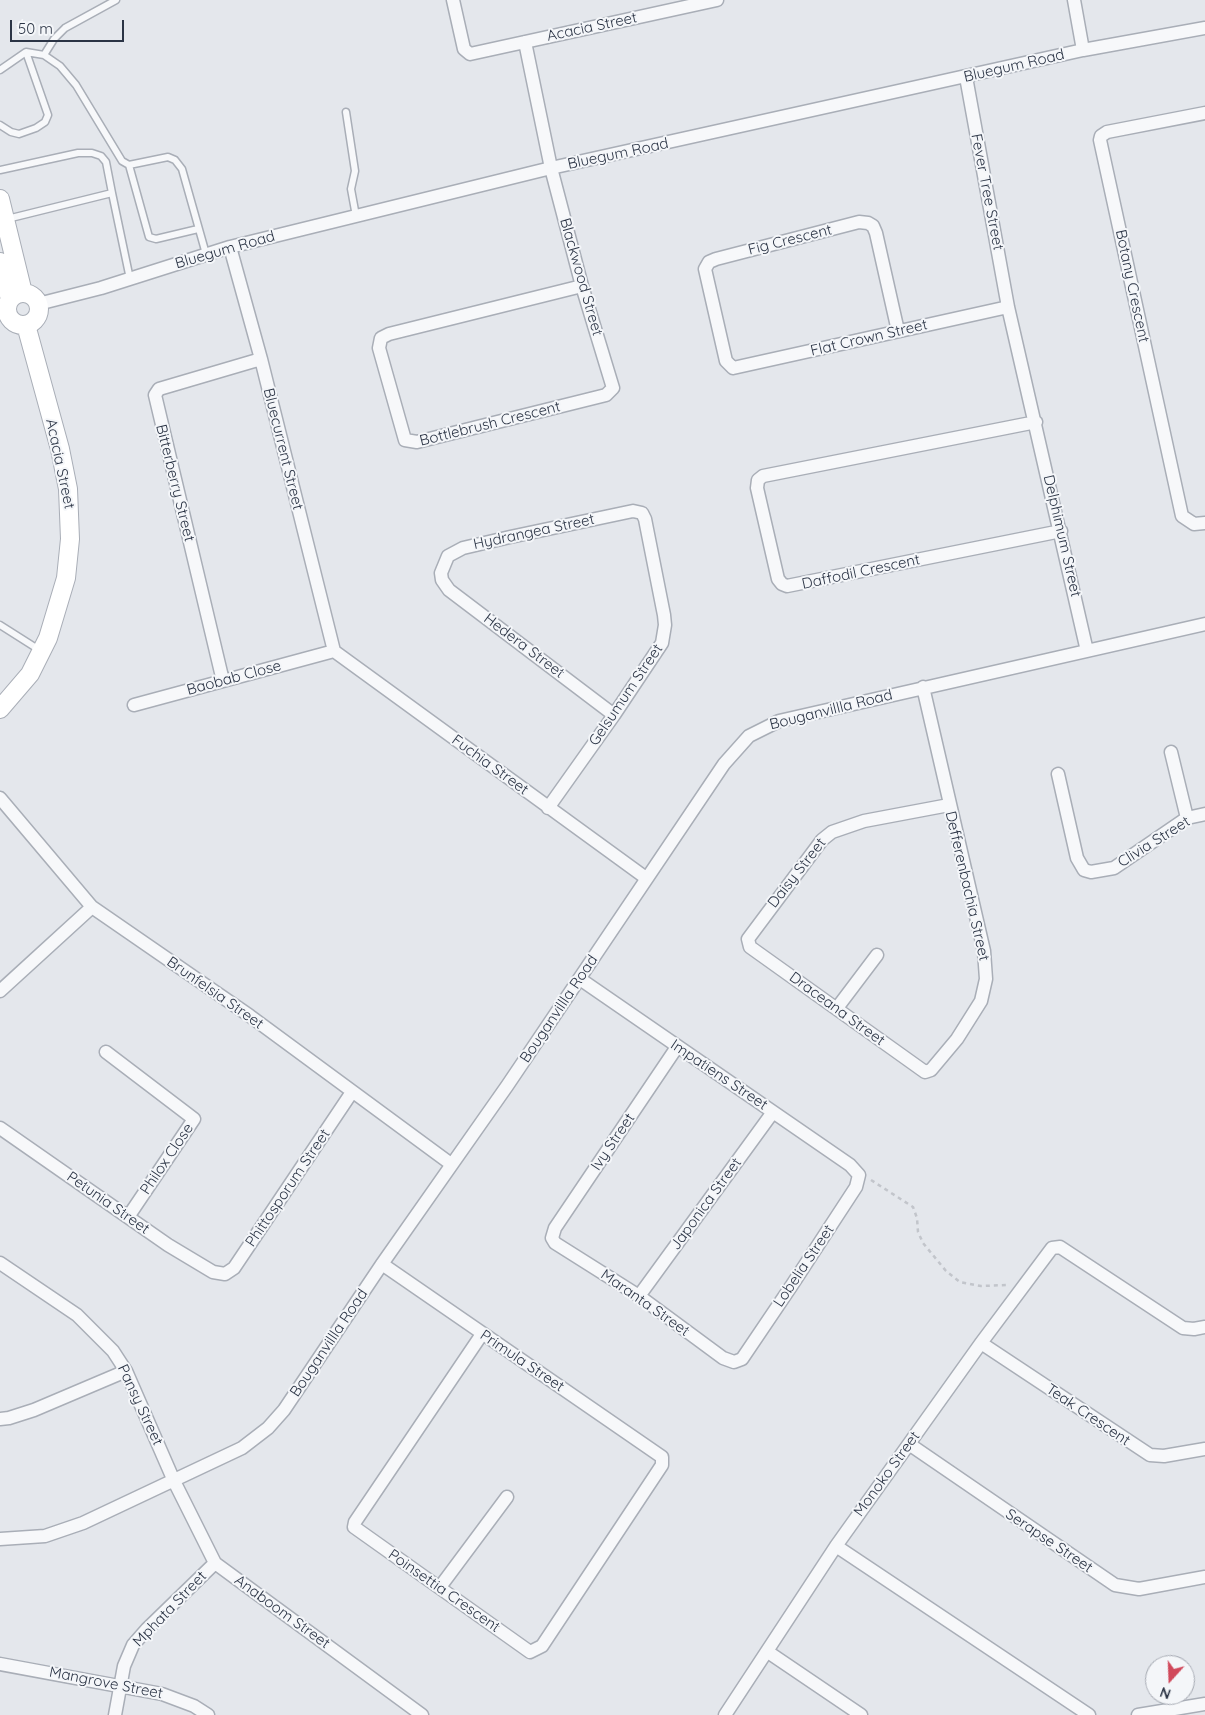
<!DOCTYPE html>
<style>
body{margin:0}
#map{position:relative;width:1205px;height:1715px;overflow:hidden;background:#e4e7ec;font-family:Quicksand,sans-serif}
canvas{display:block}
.north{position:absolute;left:1145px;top:1655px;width:50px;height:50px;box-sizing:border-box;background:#f4f6f9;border:1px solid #a4a8b1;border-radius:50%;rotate:200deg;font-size:14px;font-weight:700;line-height:20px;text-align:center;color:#2b3445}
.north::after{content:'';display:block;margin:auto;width:18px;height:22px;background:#d1495b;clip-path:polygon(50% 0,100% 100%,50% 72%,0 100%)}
.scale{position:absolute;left:10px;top:20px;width:114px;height:22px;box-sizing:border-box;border:2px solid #2b3445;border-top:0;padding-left:6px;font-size:15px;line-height:18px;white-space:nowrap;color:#2b3445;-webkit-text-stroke:4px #f4f6f9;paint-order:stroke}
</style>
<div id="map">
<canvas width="1205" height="1715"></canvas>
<div class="north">N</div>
<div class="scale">50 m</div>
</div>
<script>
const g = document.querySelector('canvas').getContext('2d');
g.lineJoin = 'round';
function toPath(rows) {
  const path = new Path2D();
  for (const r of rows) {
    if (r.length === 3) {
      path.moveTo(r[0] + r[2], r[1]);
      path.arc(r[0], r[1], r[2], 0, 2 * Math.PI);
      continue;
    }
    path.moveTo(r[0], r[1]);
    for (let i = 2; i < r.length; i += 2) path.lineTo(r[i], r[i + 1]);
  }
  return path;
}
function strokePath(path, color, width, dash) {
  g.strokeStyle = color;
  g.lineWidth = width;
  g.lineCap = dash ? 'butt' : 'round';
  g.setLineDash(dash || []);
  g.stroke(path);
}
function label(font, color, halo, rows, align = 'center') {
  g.font = font + ' Quicksand,sans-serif';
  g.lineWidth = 4;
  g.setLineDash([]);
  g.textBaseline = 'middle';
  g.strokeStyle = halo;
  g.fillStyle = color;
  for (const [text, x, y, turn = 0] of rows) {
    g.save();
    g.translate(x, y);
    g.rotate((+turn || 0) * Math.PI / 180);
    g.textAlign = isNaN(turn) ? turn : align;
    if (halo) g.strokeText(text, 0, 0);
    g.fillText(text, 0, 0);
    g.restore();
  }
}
const path = toPath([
 [871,1180,913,1207,917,1218,918,1232,923,1243,946,1271,960,1282,981,1286,1007,1285]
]);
const lane = toPath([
 [44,55,54,39,65,28,116,0],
 [0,70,26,52,44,55,60,66,76,85,122,161,129,165,168,157,175,160,182,169,206,254],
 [346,112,355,171,351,189,356,216],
 [0,125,11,132,19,134,36,128,45,122,48,115,26,52],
 [129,165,149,237,156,239,198,229],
 [0,170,78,153,92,153,101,156,106,162,112,193],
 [7,219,112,193,130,279],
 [0,625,41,651]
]);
const street = toPath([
 [453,0,464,49,470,54,717,0],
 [1074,0,1083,50],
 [525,42,551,168,582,286,613,388,606,395,417,442,405,440,379,348,381,338,389,334,582,286],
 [966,77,1008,307,1087,651],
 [1205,113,1107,132,1101,136,1100,140,1182,516,1194,524,1205,523],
 [230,247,261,359,334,651],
 [38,304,101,288,230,247,551,168,1083,50,1205,28],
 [0,309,7,308],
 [898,331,876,233,873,226,868,223,859,222,716,259,709,262,705,269,726,361,733,368,1008,307],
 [1036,422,763,476,758,480,757,488,778,579,782,584,787,586,1061,531],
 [334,651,646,878],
 [223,681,155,395,159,389,261,359],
 [923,687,984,951,986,979,981,1001,957,1039,931,1070,925,1072,750,947,748,939,822,840,832,832,864,821,949,805],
 [134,705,334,651],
 [1171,752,1187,818],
 [1058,774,1077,858,1084,870,1091,872,1114,868,1187,818,1205,814],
 [0,798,92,907,250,1016,451,1164],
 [548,808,614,715,662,643,665,625,664,615,645,519,642,513,633,511,510,537,463,548,448,556,441,573,442,580,449,590,614,715],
 [580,979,850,1165,859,1175,856,1187,792,1285,742,1359,734,1362,723,1358,639,1296,555,1243,552,1238,555,1228,677,1047],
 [0,991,92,907],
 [837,1008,877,955],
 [106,1052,194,1119,128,1217],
 [0,1128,168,1245,213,1272,225,1274,234,1268,352,1092],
 [0,1263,77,1315,113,1351,126,1371,174,1481,215,1563,422,1715],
 [382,1264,662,1457,662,1465,542,1646,530,1652,354,1527,355,1522,482,1334],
 [639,1296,773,1112],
 [981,1343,1150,1455,1164,1456,1205,1449],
 [0,1419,9,1418,34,1410,126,1371],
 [909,1444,1115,1585,1139,1589,1205,1577],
 [0,1539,45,1536,83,1523,242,1448,268,1428,284,1410,382,1264,507,1086,724,764,749,736,779,721,1205,624],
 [836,1546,1089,1715],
 [440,1587,507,1497],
 [768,1652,861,1715],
 [0,1664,162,1694,194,1706,208,1715],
 [115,1715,124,1666,133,1645,147,1629,215,1563],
 [725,1715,836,1546,981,1343,1052,1248,1060,1247,1183,1328,1194,1329,1205,1327],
 [1138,1715,1205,1704]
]);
const secondary = toPath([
 [0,199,23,293],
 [0,262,10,299],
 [23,309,16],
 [0,709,30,674,48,638,66,578,70,539,68,489,60,449,26,325]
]);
const streetNames = [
 ["Acacia Street",592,27,-12],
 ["Bluegum Road",1014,66,-13],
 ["Bluegum Road",618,154,-12],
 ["Fever Tree Street",987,192,79],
 ["Fig Crescent",790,240,-14],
 ["Bluegum Road",225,250,-16],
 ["Blackwood Street",581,277,74],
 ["Botany Crescent",1132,286,78],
 ["Flat Crown Street",869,338,-13],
 ["Bottlebrush Crescent",490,424,-14],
 ["Bluecurrent Street",283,449,76],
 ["Acacia Street",60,464,78],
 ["Bitterberry Street",175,483,76],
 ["Hydrangea Street",534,532,-12],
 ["Delphimum Street",1062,536,77],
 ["Daffodil Crescent",861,572,-12],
 ["Hedera Street",524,646,37],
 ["Baobab Close",234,678,-15],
 ["Gelsumum Street",626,695,-56],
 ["Bouganvillla Road",831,710,-14],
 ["Fuchia Street",490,765,36],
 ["Clivia Street",1154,842,-32],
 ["Daisy Street",797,873,-52],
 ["Defferenbachia Street",967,886,77],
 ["Brunfelsia Street",215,993,35],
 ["Bouganvillla Road",559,1009,-56],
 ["Draceana Street",837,1009,36],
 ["Impatiens Street",719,1075,34],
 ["Ivy Street",613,1142,-56],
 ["Philox Close",167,1159,-56],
 ["Phittosporum Street",288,1188,-56],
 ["Petunia Street",108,1203,35],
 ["Japonica Street",706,1204,-54],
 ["Lobelia Street",804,1266,-56],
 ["Maranta Street",645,1303,35],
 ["Bouganvillla Road",329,1343,-56],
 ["Primula Street",522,1361,34],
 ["Pansy Street",140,1405,65],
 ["Teak Crescent",1088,1415,34],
 ["Monoko Street",887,1474,-54],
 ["Serapse Street",1049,1541,34],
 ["Poinsettia Crescent",444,1591,35],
 ["Mphata Street",170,1609,-46],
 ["Anaboom Street",282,1612,36],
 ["Mangrove Street",106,1683,11]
];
strokePath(lane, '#a9aeb7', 9);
strokePath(street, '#a9aeb7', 15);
strokePath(secondary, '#a9aeb7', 20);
strokePath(path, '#c2c5cb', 2.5, [4, 4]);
strokePath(lane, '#f7f8fa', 6);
strokePath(street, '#f7f8fa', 12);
strokePath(secondary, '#fff', 18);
label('15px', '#2b3445', '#f4f6f9', streetNames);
</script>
